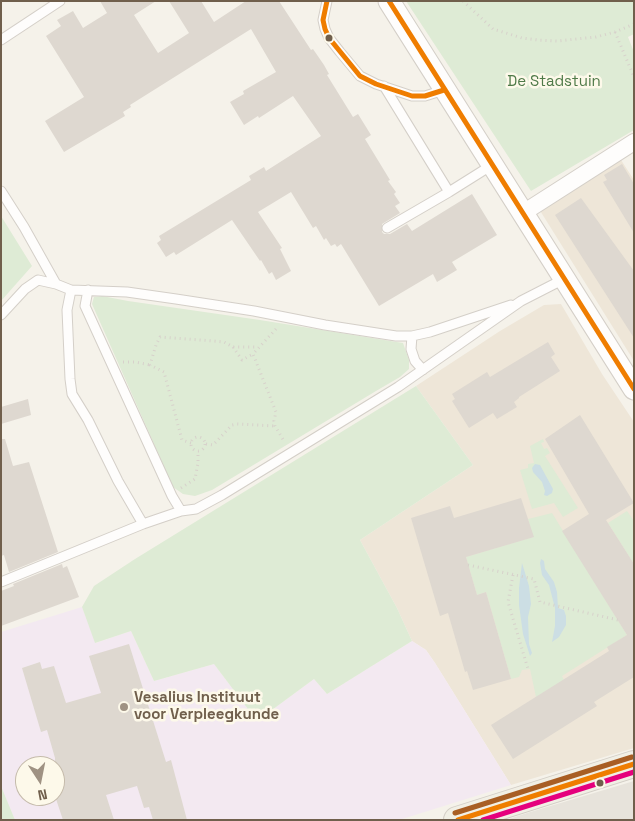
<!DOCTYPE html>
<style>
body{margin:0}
#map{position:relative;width:635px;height:821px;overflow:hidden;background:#f5f2ea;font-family:"Space Grotesk",sans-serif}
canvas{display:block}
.frame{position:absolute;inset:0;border:2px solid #705f4c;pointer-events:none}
.north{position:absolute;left:15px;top:756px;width:50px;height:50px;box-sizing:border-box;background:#fdf9ea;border:1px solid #c5bbab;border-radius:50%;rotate:169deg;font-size:14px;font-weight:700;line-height:20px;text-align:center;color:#705f4c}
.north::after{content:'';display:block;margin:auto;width:18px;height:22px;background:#9f9283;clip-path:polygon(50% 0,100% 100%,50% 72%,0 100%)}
</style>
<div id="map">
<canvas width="635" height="821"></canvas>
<div class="frame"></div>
<div class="north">N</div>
</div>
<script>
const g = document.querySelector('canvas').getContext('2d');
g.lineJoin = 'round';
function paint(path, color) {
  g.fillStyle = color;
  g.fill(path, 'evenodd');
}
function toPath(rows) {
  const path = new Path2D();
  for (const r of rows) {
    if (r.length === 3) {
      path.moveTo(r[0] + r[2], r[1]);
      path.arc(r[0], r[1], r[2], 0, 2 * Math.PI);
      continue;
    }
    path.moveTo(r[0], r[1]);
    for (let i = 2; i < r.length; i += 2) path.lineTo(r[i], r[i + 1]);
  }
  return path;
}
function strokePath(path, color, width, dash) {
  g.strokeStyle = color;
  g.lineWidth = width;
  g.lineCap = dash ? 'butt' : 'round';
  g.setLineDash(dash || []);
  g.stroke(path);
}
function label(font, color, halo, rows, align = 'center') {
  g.font = font + ' "Space Grotesk",sans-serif';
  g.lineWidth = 5;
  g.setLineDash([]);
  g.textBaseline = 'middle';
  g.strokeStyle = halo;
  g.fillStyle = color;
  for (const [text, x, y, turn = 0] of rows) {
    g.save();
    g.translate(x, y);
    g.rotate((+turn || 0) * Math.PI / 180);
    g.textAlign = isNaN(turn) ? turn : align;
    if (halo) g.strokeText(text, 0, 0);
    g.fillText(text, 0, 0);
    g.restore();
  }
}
const residential = toPath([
 [621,160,634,180,634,361,539,209],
 [561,304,602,374,634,422,634,748,511,785,435,663,426,650,412,641,397,608,360,540,473,465,416,386,500,331,544,305]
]);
const industrial = toPath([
 [634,781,634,820,506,820,527,813]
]);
const education = toPath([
 [82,607,96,643,131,631,154,681,214,664,257,721,314,679,327,694,412,641,426,650,435,663,511,785,399,820,15,820,1,786,1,632],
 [25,766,55,766,55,796,25,796]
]);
const green = toPath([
 [406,1,634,1,634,34,628,37,634,52,634,130,531,191],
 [1,216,32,266,1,301],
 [102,296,128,301,260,320,403,343,409,360,409,369,400,377,376,391,212,490,195,496,183,494,173,487,92,304,94,297],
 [416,386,473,465,360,540,397,608,412,641,327,694,314,679,257,721,214,664,154,681,131,631,95,643,82,607,94,586,135,559],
 [543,439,544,442,541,443,544,449,547,448,550,453,545,456,578,508,563,517,554,503,532,509,520,470,528,468,528,464,534,463,530,446],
 [627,511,634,521,634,564,608,523],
 [552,513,627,635,562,676,564,680,536,697,530,669,522,670,519,677,511,679,486,592,477,595,466,557,533,537,528,519],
 [1,786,15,820,1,820]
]);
const water = toPath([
 [535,464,540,465,553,489,552,493,547,496,544,495,545,491,542,482,533,472,532,468],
 [541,559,544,561,545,569,554,582,557,592,558,608,564,610,566,616,566,625,559,637,552,642,555,626,555,608,549,585,542,575,540,563],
 [522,563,529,586,531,604,528,617,529,644,532,653,530,656,523,634,519,605,519,588]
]);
const building = toPath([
 [100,1,156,1,134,15,158,53,189,33,169,1,201,1,214,22,246,1,279,1,311,50,313,49,324,65,329,74,327,75,353,117,358,114,371,135,365,139,390,180,388,181,396,192,394,194,400,203,395,206,400,213,382,224,382,232,384,234,390,234,407,224,412,231,472,194,497,235,452,262,457,270,437,282,433,274,379,306,341,244,337,247,335,244,331,246,326,238,324,240,316,226,313,228,291,192,258,212,282,248,280,249,291,271,276,280,272,272,269,274,261,260,260,261,232,220,176,255,174,252,166,257,157,243,161,240,159,236,251,180,249,176,264,167,266,171,321,136,293,96,259,118,258,116,244,125,230,102,244,94,243,91,276,72,251,29,130,105,131,107,123,112,125,116,64,152,45,121,84,97,46,36,61,26,57,20,73,11,83,28,107,13],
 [622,164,634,184,634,233,603,182,607,180,604,175],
 [581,198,634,271,634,338,555,215],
 [548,342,555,354,551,357,560,371,519,397,519,398,514,402,517,407,497,419,493,413,469,428,452,401,455,399,452,394,487,372,490,377],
 [28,399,31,415,1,424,1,407],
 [580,415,634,503,606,520,634,564,634,677,594,702,597,706,513,759,491,725,609,651,607,647,627,635,562,531,589,514,545,439],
 [1,439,5,439,13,466,29,462,58,552,9,572,4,555,1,556],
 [521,498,534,537,466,557,477,595,486,592,511,679,473,690,467,671,465,672,448,613,440,616,411,518,450,506,454,518],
 [62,564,63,568,67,566,79,597,1,626,1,591,14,586,13,584],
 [129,644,166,762,171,760,187,820,153,820,149,807,144,808,137,786,106,795,114,820,63,820,55,796,55,758,47,730,41,732,22,668,40,662,42,669,54,666,66,703,101,693,89,656]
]);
const path = toPath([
 [463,1,493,29,522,38,538,40,557,41,596,37,615,32,634,24],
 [615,32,634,77],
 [276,329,253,354,276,412,274,421,275,426,284,441],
 [233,347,242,360,253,354],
 [123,362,135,362,150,365],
 [198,444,7],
 [191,443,182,440,164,372,150,365,156,345,160,337,214,341,224,342,233,347,258,347],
 [206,444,213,445,232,425,237,424,275,426],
 [181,488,195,479,198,463,198,452],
 [468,565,534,579,540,602,618,620],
 [513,575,508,602,528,669]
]);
const service = toPath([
 [327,1,323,20,325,29,329,38,340,52,360,76,376,84,412,96,425,96,444,90],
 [1,40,60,1],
 [384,86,449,192,492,165],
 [1,191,24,227,56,284],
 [387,228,449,192],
 [71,290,67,310,70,379,72,394,88,420,118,481,143,524],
 [88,290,85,306,172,496,181,511],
 [1,315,25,289,38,280,56,284,71,290,127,292,176,299,254,311,325,325,396,336,412,336,430,332,511,305],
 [412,336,411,349,415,361,423,370],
 [1,582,143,524,181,511,196,509,222,495,398,387,521,301,564,279]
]);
const minor = toPath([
 [523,213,634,142]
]);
const tertiary = toPath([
 [389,1,634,389]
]);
const primary = toPath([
 [457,820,634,764]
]);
const bus1 = toPath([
 [327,1,323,20,325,29,329,38,360,76,376,84,412,96,425,96,444,90],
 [389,1,634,389],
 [458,820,634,764]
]);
const bus2 = toPath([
 [483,820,634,772]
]);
const bus3 = toPath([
 [455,813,632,757]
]);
const markers = [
 [329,38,4.5,"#705f4c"],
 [124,707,5,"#9f9283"],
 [600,783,4.5,"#705f4c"]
];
const parkNames = [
 ["De Stadstuin",554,82]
];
const poiNames = [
 ["Vesalius Instituut",134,698],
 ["voor Verpleegkunde",134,715]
];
paint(residential, '#eee6d8');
paint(industrial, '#e7e3db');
paint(education, '#f3e9f1');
paint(green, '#deebd5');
paint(water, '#ccdee4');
paint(building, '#ded8d0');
strokePath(service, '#d4cfc8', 11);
strokePath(minor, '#d4cfc8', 18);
strokePath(tertiary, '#d4cfc8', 23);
strokePath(primary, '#d3cec6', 28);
strokePath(path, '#d7d1cb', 3, [1, 4]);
strokePath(service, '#fefdfc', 9);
strokePath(minor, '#fefdfc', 16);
strokePath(tertiary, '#fefdfc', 21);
strokePath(primary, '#f1efe5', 26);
strokePath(bus1, '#ef7d00', 5);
strokePath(bus2, '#e5007d', 5);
strokePath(bus3, '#a85e24', 5);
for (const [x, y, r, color] of markers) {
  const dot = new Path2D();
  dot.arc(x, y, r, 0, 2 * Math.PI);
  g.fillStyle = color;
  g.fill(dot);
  strokePath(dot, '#fdf9ea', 2);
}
label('15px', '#4f7a48', '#fdf9ea', parkNames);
label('bold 15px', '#705f4c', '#fdf9ea', poiNames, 'left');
</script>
